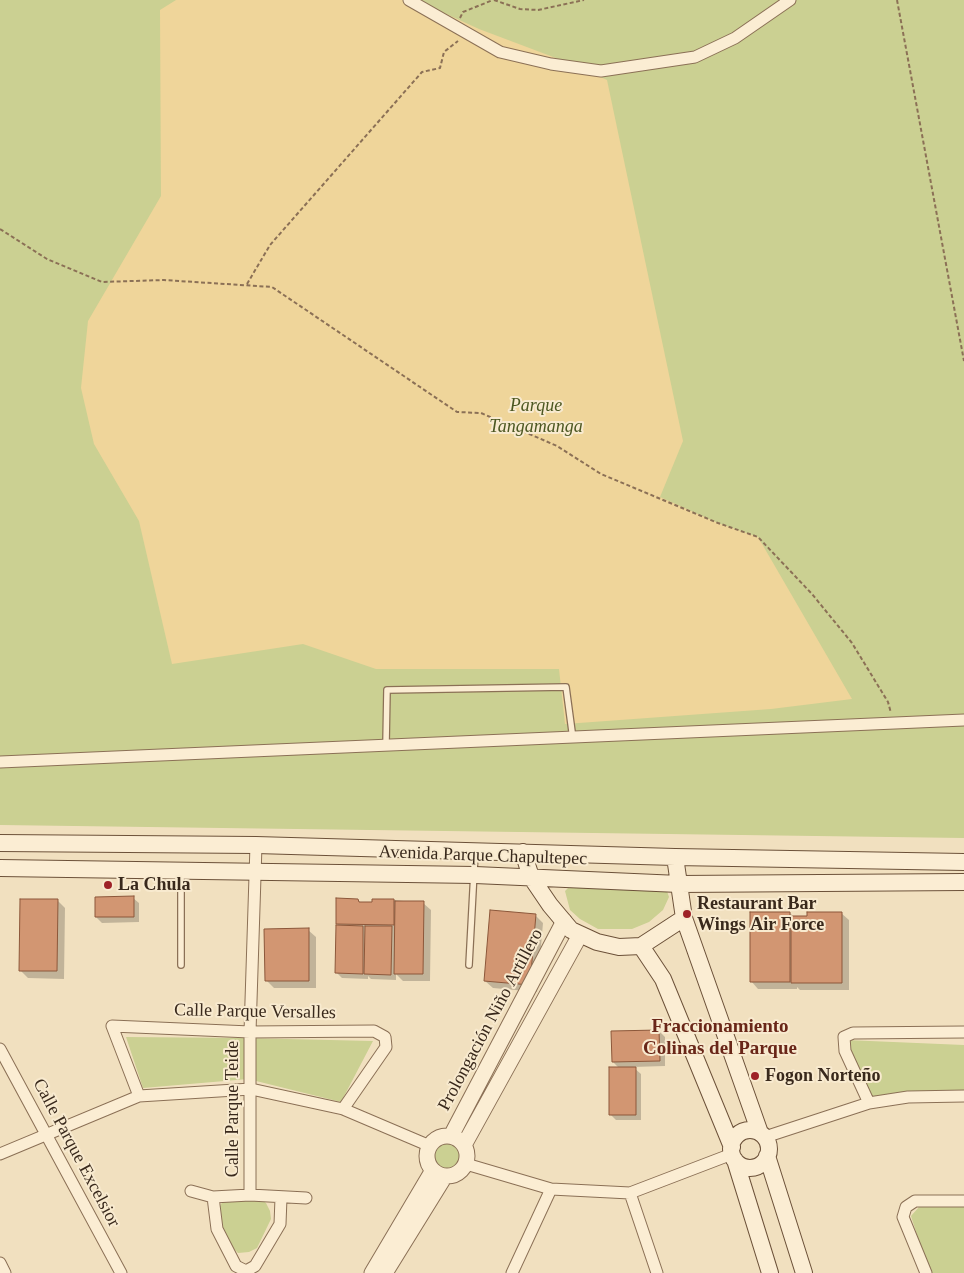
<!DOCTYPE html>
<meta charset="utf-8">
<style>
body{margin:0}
canvas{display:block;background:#f1e0bf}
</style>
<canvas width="964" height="1273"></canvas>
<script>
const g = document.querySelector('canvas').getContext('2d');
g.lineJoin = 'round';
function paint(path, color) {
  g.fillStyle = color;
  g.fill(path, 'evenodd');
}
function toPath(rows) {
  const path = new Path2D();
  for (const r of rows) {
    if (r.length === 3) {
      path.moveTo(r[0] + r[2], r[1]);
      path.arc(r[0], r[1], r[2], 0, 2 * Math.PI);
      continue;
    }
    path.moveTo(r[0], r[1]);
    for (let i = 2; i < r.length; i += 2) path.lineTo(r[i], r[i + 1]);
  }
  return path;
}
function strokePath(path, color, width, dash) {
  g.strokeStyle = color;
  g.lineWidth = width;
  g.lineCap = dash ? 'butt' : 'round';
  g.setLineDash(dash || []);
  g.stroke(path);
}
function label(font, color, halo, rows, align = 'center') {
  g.font = font + ' Georgia,serif';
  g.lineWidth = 4;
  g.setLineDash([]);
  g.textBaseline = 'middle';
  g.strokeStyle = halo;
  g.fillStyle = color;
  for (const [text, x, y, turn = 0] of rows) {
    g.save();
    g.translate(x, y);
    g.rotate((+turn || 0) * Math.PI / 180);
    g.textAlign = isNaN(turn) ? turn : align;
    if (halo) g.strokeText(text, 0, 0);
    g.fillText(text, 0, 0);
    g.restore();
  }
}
const green = toPath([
 [0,0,964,0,964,838,0,825],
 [570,886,666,888,669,897,663,910,649,922,632,929,598,929,580,919,570,910,565,891],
 [126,1037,243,1038,373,1041,341,1102,248,1079,143,1088],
 [846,1040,964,1045,964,1093,870,1099],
 [448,1155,19],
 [227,1198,259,1198,266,1203,270,1211,271,1219,257,1248,249,1252,238,1253,232,1247,217,1215,221,1204],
 [964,1203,964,1273,929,1273,911,1216,919,1207]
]);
const sand = toPath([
 [176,0,416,0,479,29,577,66,607,80,683,441,660,497,718,523,758,537,852,699,771,709,565,724,559,669,376,669,303,644,172,664,139,521,94,444,81,388,88,321,161,196,160,10]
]);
const shadow = toPath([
 [133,898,139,903,139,922,102,923,96,917],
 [57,900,65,908,64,979,28,978,21,971],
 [338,900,358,900,361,904,394,900,423,903,431,910,430,981,403,981,396,974,396,980,371,979,368,976,368,979,342,978,337,973],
 [790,913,794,917,809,917,841,913,849,920,849,990,800,990,797,987,797,989,758,989,751,981],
 [536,916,543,923,537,992,493,988,485,981],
 [308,930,316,937,316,988,274,988,266,980],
 [659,1031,665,1037,665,1066,633,1067,641,1074,641,1120,616,1120,610,1114,620,1069,613,1062]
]);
const building = toPath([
 [134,896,134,917,95,917,95,897,134,896],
 [336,898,358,899,359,902,372,902,372,899,394,899,394,925,336,924,336,898],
 [20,899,58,899,57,971,19,971,20,899],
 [395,901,424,901,423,974,394,974,395,901],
 [490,910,536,914,530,985,484,981,490,910],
 [750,912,790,912,790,982,750,982,750,912],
 [807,912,842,912,842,983,791,983,791,916,807,916,807,912],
 [336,925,363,926,363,974,335,973,336,925],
 [365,926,392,926,391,975,364,974,365,926],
 [309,928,309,981,265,981,264,929,309,928],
 [659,1030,660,1061,612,1062,611,1031,659,1030],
 [609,1067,636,1067,636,1115,609,1115,609,1067]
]);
const path = toPath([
 [494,0,520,9,538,10,584,0],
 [897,0,964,361],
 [460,18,463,12,493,0],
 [0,229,47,259,102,282,164,280,272,287,457,412,481,413,557,446,601,474,718,523,758,537,812,594,852,643,888,702,891,713],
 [247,284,270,245,422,72,440,68,444,52,458,41]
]);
const service = toPath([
 [386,744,387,690,566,687,573,739],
 [181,872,181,965],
 [469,965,475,853]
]);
const minor = toPath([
 [409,0,500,52,551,64,601,71,695,57,735,38,790,0],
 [0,762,964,720],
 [0,1049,121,1273],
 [139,1096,112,1026,250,1032,374,1031,385,1037,386,1047,343,1109],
 [869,1103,845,1051,844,1037,853,1033,964,1032],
 [765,1137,869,1103,908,1097,964,1096],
 [0,1154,139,1096,251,1089,343,1109,430,1146],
 [466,1164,551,1189,630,1193,732,1154],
 [191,1191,213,1197,250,1195,306,1198],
 [630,1193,657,1273],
 [250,1195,250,1032,256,845],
 [213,1197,217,1229,236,1266,246,1271,255,1266,280,1224,281,1198],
 [0,1263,5,1273],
 [512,1273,551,1189],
 [926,1273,903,1217,906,1207,915,1201,964,1201]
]);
const tertiary = toPath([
 [447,1156,20],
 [451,1136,564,921],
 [464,1145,580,935],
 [372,1273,433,1170],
 [385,1273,445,1176]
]);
const secondary = toPath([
 [0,843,256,845,675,857,964,862],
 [523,852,531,877,550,905,571,930,597,942,619,947,641,946,684,918],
 [675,857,684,918,760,1133],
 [0,868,475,875,679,884,964,882],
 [641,946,663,979,732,1147],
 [750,1149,19],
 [767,1156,804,1273],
 [735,1160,770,1273]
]);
const markers = [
 [108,885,5,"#9e2227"],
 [687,914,5,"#9e2227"],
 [755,1076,5,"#9e2227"]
];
const parkNames = [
 ["Parque",536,406],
 ["Tangamanga",536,427]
];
const streetNames = [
 ["Avenida Parque Chapultepec",483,856,2],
 ["Calle Parque Versalles",255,1012,1],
 ["Prolongación Niño Artillero",491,1020,-62],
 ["Calle Parque Teide",233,1109,-90],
 ["Calle Parque Excelsior",76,1153,62]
];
const poiNames = [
 ["La Chula",118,885],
 ["Restaurant Bar",697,904],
 ["Wings Air Force",697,925],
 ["Fogon Norteño",765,1076]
];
const neighbourhoodNames = [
 ["Fraccionamiento",720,1027],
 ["Colinas del Parque",720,1049]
];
paint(green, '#cbd092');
paint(sand, '#efd59a');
paint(shadow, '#0003');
paint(building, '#d29672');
strokePath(building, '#8c573a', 1);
strokePath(service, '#8b7056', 8);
strokePath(minor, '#8b7056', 13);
strokePath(tertiary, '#8b7056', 17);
strokePath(secondary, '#6c5139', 18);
strokePath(path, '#8b7056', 2, [4, 2.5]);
strokePath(service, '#fbedd3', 5.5);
strokePath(minor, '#fbedd3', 11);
strokePath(tertiary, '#fbedd3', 15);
strokePath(secondary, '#fbedd3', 16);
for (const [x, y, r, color] of markers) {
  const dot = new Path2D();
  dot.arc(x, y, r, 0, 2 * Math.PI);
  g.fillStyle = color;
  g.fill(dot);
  strokePath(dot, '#f8eacf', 2);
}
label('italic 18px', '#4c5721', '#f8eacf', parkNames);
label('18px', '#39291c', '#f8eacf', streetNames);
label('bold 18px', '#39291c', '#f8eacf', poiNames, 'left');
label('bold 19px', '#692618', '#f8eacf', neighbourhoodNames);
</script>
